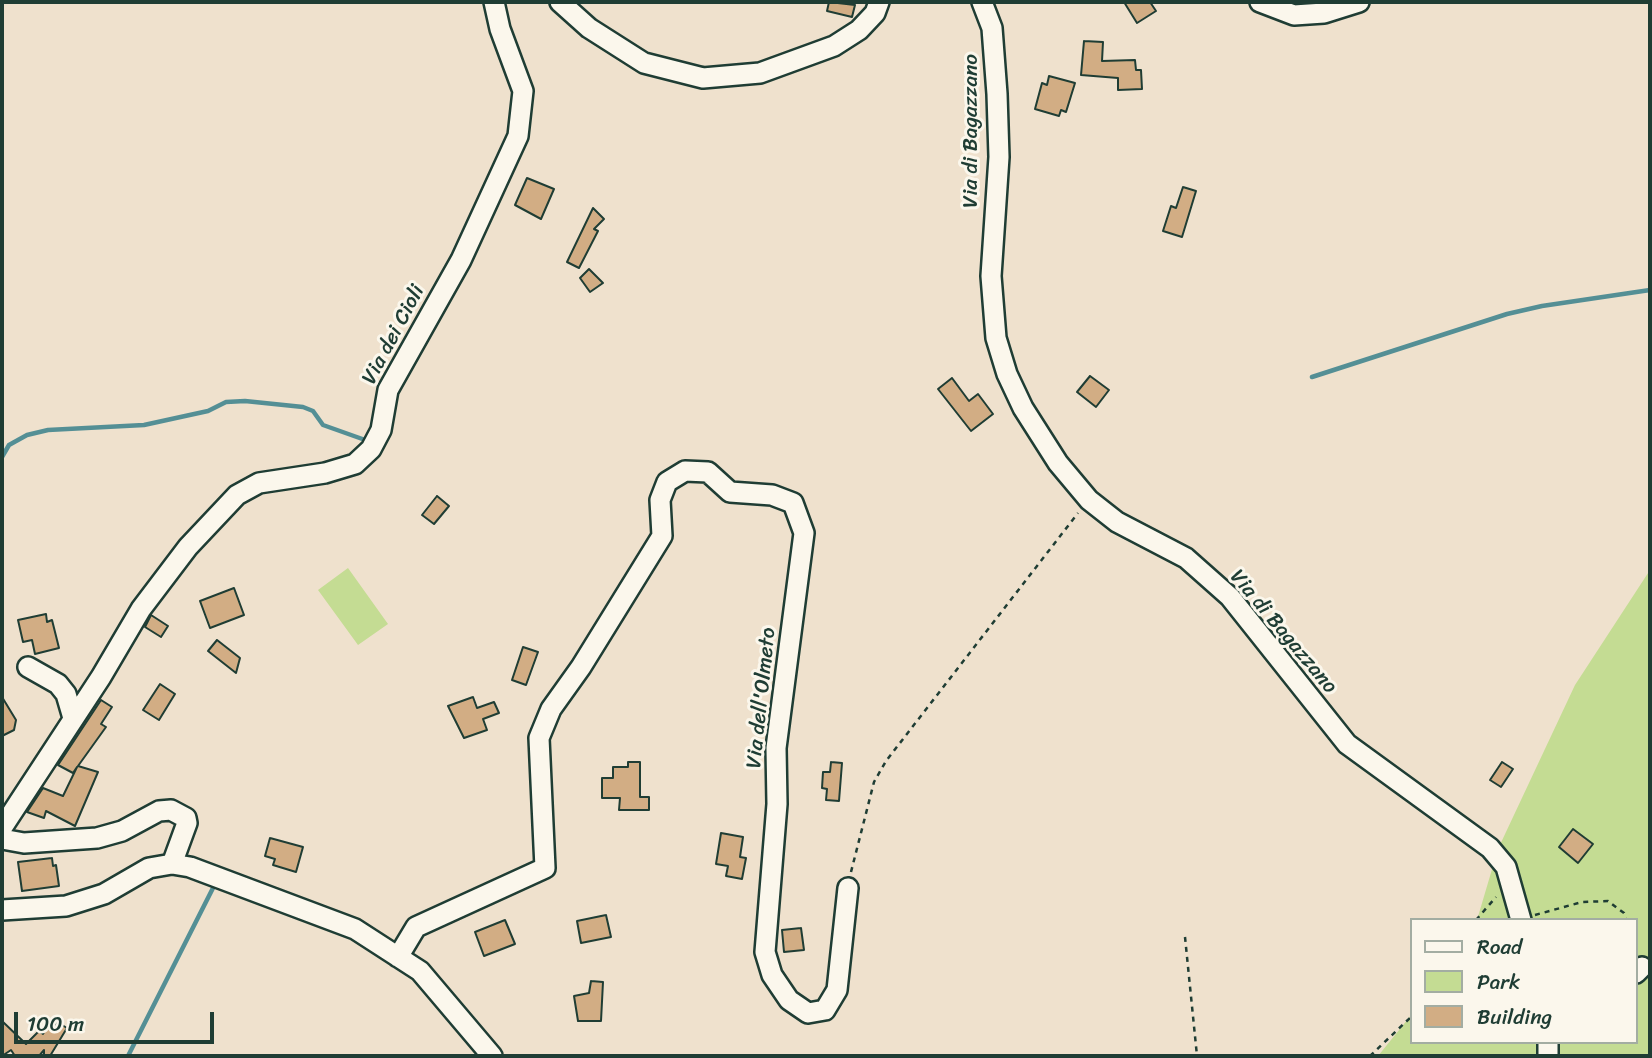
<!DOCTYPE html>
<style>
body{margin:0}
#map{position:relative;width:1652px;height:1058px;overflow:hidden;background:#efe1cd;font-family:Sriracha,sans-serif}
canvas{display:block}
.frame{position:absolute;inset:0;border:4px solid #1f3d34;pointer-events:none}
.legend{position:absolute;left:1410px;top:918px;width:228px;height:126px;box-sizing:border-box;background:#fbf7ec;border:2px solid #a3ada2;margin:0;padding:9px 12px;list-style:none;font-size:21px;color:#1f3d34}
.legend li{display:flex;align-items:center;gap:14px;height:35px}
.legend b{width:35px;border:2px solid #a3ada2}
.scale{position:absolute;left:14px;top:1012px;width:200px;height:32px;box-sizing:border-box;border:4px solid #1f3d34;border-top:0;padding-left:9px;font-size:21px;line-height:24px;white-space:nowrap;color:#1f3d34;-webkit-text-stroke:5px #fbf7ec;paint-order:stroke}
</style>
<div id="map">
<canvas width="1652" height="1058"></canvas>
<div class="frame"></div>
<ul class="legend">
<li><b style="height:9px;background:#fbf7ec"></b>Road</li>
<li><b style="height:19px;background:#c4dc93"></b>Park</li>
<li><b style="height:19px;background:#d2ad84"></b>Building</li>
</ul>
<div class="scale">100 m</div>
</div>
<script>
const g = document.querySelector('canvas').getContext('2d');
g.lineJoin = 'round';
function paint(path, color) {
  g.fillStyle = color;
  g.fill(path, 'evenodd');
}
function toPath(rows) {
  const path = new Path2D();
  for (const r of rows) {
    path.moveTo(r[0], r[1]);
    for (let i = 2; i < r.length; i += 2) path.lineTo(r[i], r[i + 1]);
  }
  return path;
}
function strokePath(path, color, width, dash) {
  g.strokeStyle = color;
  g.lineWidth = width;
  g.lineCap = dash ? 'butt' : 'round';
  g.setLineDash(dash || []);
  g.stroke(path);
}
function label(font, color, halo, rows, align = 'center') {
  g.font = font + ' Sriracha,sans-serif';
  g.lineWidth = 6;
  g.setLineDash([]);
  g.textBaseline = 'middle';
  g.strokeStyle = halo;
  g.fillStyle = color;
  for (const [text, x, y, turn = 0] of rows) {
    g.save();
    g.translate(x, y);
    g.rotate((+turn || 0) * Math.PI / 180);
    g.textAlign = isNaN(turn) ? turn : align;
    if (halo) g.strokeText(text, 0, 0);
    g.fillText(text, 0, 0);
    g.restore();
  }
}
const green = toPath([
 [348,568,388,624,358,645,318,590],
 [1650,570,1650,1056,1378,1056,1412,1014,1412,1042,1636,1042,1636,920,1477,920,1498,849,1575,685]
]);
const stream = toPath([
 [1312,377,1507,314,1542,306,1650,290],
 [2,457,9,445,27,435,48,430,144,425,208,411,226,402,245,401,303,407,313,411,323,425,368,441],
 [128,1056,213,888]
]);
const building = toPath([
 [829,2,855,5,852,17,827,11,829,2],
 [1124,2,1150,2,1156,11,1137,23,1124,2],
 [1084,41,1103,42,1102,61,1135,60,1136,70,1141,70,1142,89,1118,90,1118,78,1081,75,1084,41],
 [1049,76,1075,83,1066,112,1061,110,1059,116,1035,109,1042,83,1047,85,1049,76],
 [527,178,554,189,541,219,515,205,527,178],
 [1183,187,1196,191,1182,237,1163,231,1171,206,1176,208,1183,187],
 [593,208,604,219,594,229,598,231,579,268,567,262,593,208],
 [589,269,603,283,590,292,580,278,589,269],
 [1090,376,1109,390,1096,407,1077,392,1090,376],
 [952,378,969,401,978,394,993,414,971,431,938,389,952,378],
 [437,496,449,506,434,524,422,515,437,496],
 [234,588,244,615,210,628,200,601,234,588],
 [46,614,47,622,52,620,59,648,35,654,32,640,23,642,18,620,46,614],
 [151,615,168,626,161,637,145,627,151,615],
 [217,640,240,658,236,673,208,651,217,640],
 [523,647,538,652,526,685,512,680,523,647],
 [160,684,175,694,159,720,143,710,160,684],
 [2,697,16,720,14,730,2,736,2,697],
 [473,697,477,708,494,702,499,713,483,719,487,730,464,738,448,706,473,697],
 [101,700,112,707,101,724,106,727,78,766,98,772,75,826,46,811,44,818,27,812,43,788,63,796,77,767,73,773,58,765,101,700],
 [628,762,640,762,640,797,649,797,649,810,619,810,620,798,602,798,602,778,613,778,613,767,628,767,628,762],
 [831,762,842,763,839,801,826,800,827,789,822,788,823,772,830,772,831,762],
 [1502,762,1513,769,1501,787,1490,780,1502,762],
 [1573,829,1593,844,1578,863,1559,847,1573,829],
 [721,833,743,837,740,857,746,858,742,879,726,876,728,866,716,864,721,833],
 [270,838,303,847,296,872,273,865,275,859,265,856,270,838],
 [52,858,53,866,56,865,59,886,22,891,18,862,52,858],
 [606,915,611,937,581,943,577,921,606,915],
 [505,920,515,944,484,956,475,932,505,920],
 [801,928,804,950,784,952,782,930,801,928],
 [591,981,603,982,601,1021,578,1021,574,996,589,993,591,981],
 [2,1021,26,1044,39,1031,43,1034,48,1024,55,1027,57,1022,67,1028,50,1056,44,1055,44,1050,39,1056,15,1056,11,1050,2,1056,2,1021]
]);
const path = toPath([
 [851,872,874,782,886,761,1078,513],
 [1535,915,1582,902,1608,901,1624,913,1626,920],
 [1476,920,1496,897],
 [1185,937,1197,1056],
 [1370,1056,1412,1016]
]);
const minor = toPath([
 [560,2,589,28,644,63,703,78,760,73,834,46,859,30,875,13,879,2],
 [982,2,992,28,997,94,999,157,991,276,996,338,1007,374,1023,408,1058,463,1089,500,1117,522,1186,558,1230,597,1347,744,1490,848,1506,867,1521,920],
 [1260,2,1294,15,1324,13,1359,2],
 [28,667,58,684,66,694,73,718],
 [2,828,101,677,141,609,188,547,237,495,259,483,325,473,355,464,371,449,381,430,388,390,461,260,518,136,523,91,500,29,494,2],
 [2,839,24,843,97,838,122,831,159,811,171,810,186,818,187,823,172,864],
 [2,910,66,906,104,894,149,868,172,864,190,867,355,929,420,971,492,1056],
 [398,957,416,927,545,868,539,738,551,709,581,667,662,536,660,500,667,482,685,471,708,472,730,492,772,495,793,503,804,533,776,748,777,804,765,952,772,975,789,1000,808,1013,825,1010,837,990,848,888],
 [1636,973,1642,967],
 [1548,1042,1548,1056]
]);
const streetNames = [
 ["Via di Bagazzano",972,131,-90],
 ["Via dei Cioli",394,335,-62],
 ["Via di Bagazzano",1283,632,50],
 ["Via dell'Olmeto",762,698,-84]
];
paint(green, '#c4dc93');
strokePath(stream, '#548f95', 4.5);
paint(building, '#d2ad84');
strokePath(building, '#1f3d34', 2);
strokePath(minor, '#1f3d34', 24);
strokePath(path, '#1f3d34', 2.5, [5, 5]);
strokePath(minor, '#fbf7ec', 19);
label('21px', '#1f3d34', '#fbf7ec', streetNames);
</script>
